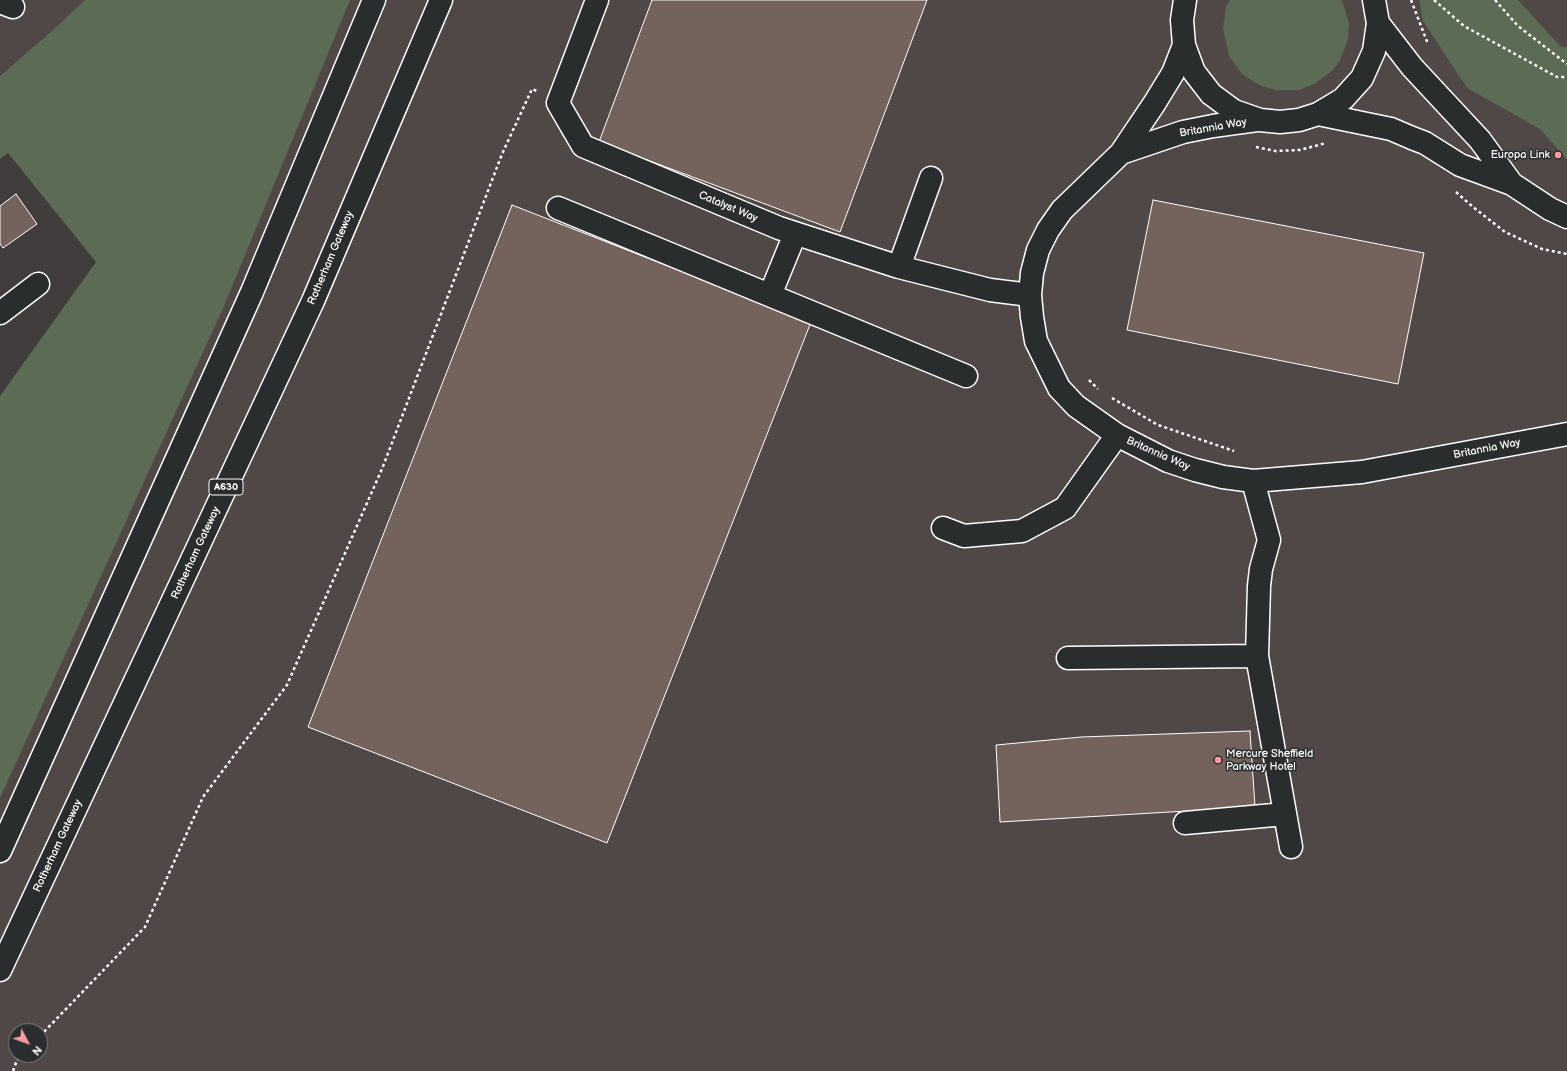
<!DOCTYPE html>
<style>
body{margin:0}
#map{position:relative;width:1567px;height:1071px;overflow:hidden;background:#403d3c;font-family:"Balsamiq Sans",sans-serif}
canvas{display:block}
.north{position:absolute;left:8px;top:1023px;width:40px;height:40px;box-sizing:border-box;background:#2a2d2e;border:1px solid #7f8182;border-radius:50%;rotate:131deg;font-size:11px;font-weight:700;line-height:16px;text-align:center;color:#fff}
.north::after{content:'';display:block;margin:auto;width:14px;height:18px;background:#ff9aa2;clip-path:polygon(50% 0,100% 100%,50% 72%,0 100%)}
</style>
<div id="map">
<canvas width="1567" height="1071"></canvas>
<div class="north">N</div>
</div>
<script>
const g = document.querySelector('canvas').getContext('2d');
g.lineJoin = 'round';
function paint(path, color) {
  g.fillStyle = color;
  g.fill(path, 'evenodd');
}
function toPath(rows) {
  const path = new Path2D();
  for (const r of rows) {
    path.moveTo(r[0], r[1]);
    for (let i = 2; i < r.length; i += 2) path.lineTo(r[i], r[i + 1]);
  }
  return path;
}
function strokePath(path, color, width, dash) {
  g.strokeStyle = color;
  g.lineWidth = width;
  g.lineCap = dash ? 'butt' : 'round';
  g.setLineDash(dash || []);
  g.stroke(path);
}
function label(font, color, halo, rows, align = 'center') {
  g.font = font + ' "Balsamiq Sans",sans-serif';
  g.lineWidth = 3;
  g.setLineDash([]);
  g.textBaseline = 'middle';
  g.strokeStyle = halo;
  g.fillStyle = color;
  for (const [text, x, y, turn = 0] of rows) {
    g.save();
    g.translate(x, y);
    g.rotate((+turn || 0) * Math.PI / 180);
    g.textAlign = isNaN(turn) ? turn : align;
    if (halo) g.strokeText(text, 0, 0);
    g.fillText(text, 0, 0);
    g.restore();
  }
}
const built = toPath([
 [0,0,85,0,53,30,0,76],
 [333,0,1567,0,1567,1071,0,1071,0,753],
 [16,1031,40,1031,40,1055,16,1055]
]);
const green = toPath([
 [85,0,350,0,224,306,0,798,0,396,96,262,8,153,0,159,0,76,53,30],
 [1230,0,1342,0,1349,23,1348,39,1340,60,1332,71,1314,84,1299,90,1277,90,1261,86,1242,74,1229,56,1223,29,1226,6],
 [1419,0,1518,0,1561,47,1567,47,1567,160,1540,129,1467,88,1423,21]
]);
const building = toPath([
 [652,0,927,0,840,232,599,142,652,0],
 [16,194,37,224,3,248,0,244,0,206,16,194],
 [1153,200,1424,253,1398,384,1127,330,1153,200],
 [512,205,811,322,607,843,308,727,512,205],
 [1250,731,1255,807,1000,822,996,745,1081,737,1250,731]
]);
const path = toPath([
 [1411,0,1428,44],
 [1434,0,1464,26,1557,77,1567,77],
 [1495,0,1518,26,1567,64],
 [1256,147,1275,151,1300,150,1326,143],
 [1456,192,1473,207,1505,232,1542,249,1567,254],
 [1089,380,1098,389],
 [1112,398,1158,425,1234,451],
 [40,1036,145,927,203,797,287,685,382,469,502,154,532,89,537,91],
 [13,1071,17,1060,22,1055]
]);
const minor = toPath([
 [597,0,558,103,583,146,779,228,899,267,990,290,1030,295],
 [1185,0,1182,20,1184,45,1194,72,1211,94,1234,111,1260,120,1280,122,1299,120,1318,114,1343,99,1362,78,1374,51,1378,23,1374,0],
 [0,2,13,7],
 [1378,23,1412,67,1480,140,1512,184],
 [1184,45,1173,73,1154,104,1121,153,1062,210,1048,230,1038,250,1032,273,1030,295,1032,317,1036,341,1059,388,1076,406,1117,435,1168,461,1195,470,1223,477,1253,481,1362,472,1567,434],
 [1318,114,1391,129,1412,138,1425,143,1460,165,1512,184,1550,209,1567,217],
 [1121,153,1183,132,1213,126,1257,120],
 [558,208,966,376],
 [899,267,931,178],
 [770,295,795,234],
 [0,313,38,284],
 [1253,481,1269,540,1261,569,1259,586,1257,656,1291,847],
 [943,528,964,536,1022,531,1065,508,1117,435],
 [1068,658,1257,656],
 [1185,823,1285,814]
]);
const highway = toPath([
 [0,851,252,292,374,0],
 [0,970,313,301,441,0]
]);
const markers = [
 [1558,155,4,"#ff9aa2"],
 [1218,760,4,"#ff9aa2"]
];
const shields = [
 [226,487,34]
];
const shieldNames = [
 ["A630",226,487]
];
const streetNames = [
 ["Britannia Way",1213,128,-10],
 ["Catalyst Way",728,207,23],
 ["Rotherham Gateway",331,258,-67],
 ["Britannia Way",1487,449,-11],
 ["Britannia Way",1158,454,24],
 ["Rotherham Gateway",196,553,-65],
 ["Rotherham Gateway",58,846,-65]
];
const poiNames = [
 ["Europa Link",1550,155],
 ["Mercure Sheffield",1226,754,"left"],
 ["Parkway Hotel",1226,767,"left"]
];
paint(built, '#504846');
paint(green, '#5c6b53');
paint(building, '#74635c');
strokePath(building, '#fff', 1);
strokePath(minor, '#fff', 25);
strokePath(highway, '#fff', 25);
strokePath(path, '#fff', 2.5, [3, 3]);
strokePath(minor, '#2a2d2e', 22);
strokePath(highway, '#2a2d2e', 22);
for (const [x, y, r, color] of markers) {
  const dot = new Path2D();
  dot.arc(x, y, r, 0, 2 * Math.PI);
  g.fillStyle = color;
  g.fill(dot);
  strokePath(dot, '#2a2d2e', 1.5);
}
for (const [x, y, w] of shields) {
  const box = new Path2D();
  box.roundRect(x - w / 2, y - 8, w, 16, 3);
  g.fillStyle = '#2a2d2e';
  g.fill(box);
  strokePath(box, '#fff', 1);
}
label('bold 10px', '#fff', null, shieldNames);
label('11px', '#fff', '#2a2d2e', streetNames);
label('11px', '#fff', '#2a2d2e', poiNames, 'right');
</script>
